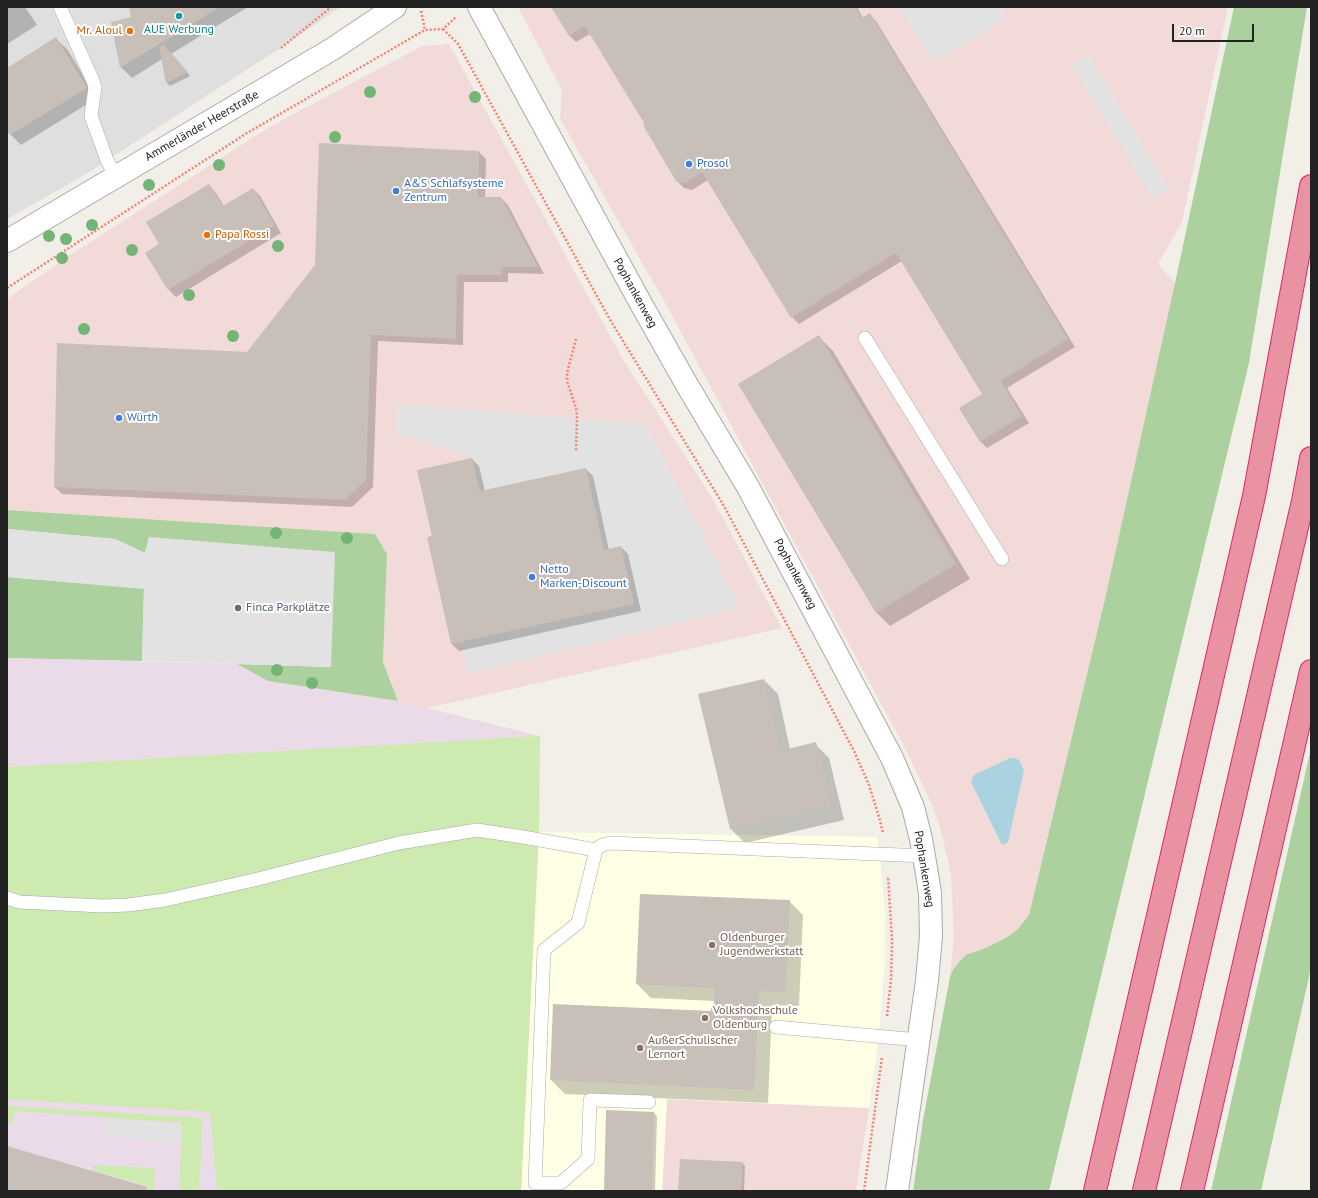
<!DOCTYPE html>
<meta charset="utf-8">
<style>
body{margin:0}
#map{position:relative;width:1318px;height:1198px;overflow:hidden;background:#f2efe9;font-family:"PT Sans",sans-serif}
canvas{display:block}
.frame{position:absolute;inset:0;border:8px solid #222;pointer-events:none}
.scale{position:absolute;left:1172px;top:24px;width:82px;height:18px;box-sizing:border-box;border:2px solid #222;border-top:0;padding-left:5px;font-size:12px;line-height:14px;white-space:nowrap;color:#222;-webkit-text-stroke:3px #fff;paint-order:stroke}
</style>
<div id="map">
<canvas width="1318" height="1198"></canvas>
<div class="frame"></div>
<div class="scale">20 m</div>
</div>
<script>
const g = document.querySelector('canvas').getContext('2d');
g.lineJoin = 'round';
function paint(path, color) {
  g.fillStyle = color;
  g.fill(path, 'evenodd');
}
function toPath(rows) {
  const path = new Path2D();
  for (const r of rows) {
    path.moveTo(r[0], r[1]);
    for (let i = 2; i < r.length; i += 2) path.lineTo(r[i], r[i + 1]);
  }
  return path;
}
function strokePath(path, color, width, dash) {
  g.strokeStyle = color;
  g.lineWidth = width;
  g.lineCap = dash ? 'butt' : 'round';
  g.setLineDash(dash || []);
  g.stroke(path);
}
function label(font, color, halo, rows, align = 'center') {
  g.font = font + ' "PT Sans",sans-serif';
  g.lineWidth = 4;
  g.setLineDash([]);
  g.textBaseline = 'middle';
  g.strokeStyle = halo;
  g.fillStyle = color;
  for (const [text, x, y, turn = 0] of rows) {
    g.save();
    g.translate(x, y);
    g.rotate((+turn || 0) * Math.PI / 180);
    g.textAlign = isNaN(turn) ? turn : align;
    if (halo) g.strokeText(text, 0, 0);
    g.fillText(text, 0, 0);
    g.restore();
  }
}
const residential = toPath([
 [7,7,341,7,285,45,83,176,7,219]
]);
const commercial = toPath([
 [518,7,1228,7,1182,222,1158,264,1175,283,1105,599,1029,915,1018,929,1009,936,988,947,973,952,953,970,950,977,954,935,951,874,940,827,932,805,906,750,668,308,560,119,562,90],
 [449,44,624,361,711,496,782,628,401,714,398,701,383,662,387,554,375,534,7,510,7,299,67,257,271,126,422,46],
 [667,1099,869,1108,856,1191,662,1191]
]);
const industrial = toPath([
 [7,658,237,664,268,681,398,701,540,736,539,832,521,1191,7,1191]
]);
const education = toPath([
 [539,832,877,837,881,868,885,916,885,959,879,1036,869,1108,667,1099,662,1191,521,1191]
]);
const grass = toPath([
 [540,736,539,832,521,1191,217,1191,210,1112,7,1099,7,767],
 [7,1106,203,1118,199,1191,179,1191,182,1123,15,1111,12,1124,7,1123],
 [93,1165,155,1168,154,1191,147,1191,147,1186,92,1170]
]);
const forest = toPath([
 [1234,7,1307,7,1249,363,1049,1191,913,1191,923,1120,950,977,953,970,960,961,966,955,988,947,1009,936,1018,929,1029,915,1105,599,1175,283],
 [7,510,375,534,387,554,383,662,398,701,268,681,237,664,331,667,149,537,145,553,115,539,7,529],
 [7,577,144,588,142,661,7,658],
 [1311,748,1311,968,1261,1191,1211,1191]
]);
const parking = toPath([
 [899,7,1009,7,1002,11,1006,18,934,64],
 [1089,55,1169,189,1154,199,1072,65],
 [397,404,646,424,740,608,468,674,461,642,634,604,621,546,604,550,593,501,480,491,472,458,397,433],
 [7,529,115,539,145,553,149,537,335,552,331,667,142,661,144,589,7,577],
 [104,1118,182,1124,181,1143,103,1137]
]);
const water = toPath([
 [1010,758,1015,758,1019,760,1024,770,1008,842,1002,845,971,782,974,775]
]);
const shadow = toPath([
 [7,7,25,7,37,25,7,44],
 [130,7,248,7,171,54,190,76,170,86,167,83,162,59,132,78,121,67,132,18],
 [552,7,857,7,863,18,869,14,876,21,1075,347,1007,388,1029,423,987,448,980,441,983,394,902,261,799,324,792,317,708,180,692,190,684,188,677,181,645,123,590,34,576,42,569,35],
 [56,39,67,49,97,98,21,145,10,134,7,129,7,69],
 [479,152,486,159,485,198,501,198,508,205,544,274,508,273,508,282,464,282,463,345,378,341,373,487,352,507,62,494,55,487,247,353],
 [209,185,216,193,224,206,253,189,260,196,281,233,176,297,169,290,147,253,161,245],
 [819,337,833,351,970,579,890,626,876,612],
 [472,459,479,466,485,491,586,469,593,476,609,550,621,547,628,554,641,611,459,651,452,644,433,537],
 [764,680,778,694,790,749,815,744,829,758,844,820,745,843,731,829,700,695],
 [641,895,789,901,803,915,799,1006,772,1005,768,1103,565,1094,551,1080,712,1012,715,1010,715,1001,651,998,637,984],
 [607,1111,654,1113,657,1116,655,1191,605,1191],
 [742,1163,745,1166,744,1191,679,1191]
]);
const building = toPath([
 [129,7,220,7,120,68,111,22,131,17],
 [551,7,855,7,862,18,870,13,1068,339,1001,381,1022,416,980,442,959,408,982,394,896,253,791,318,702,172,685,183,676,181,644,127,644,123,585,26,569,36],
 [56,37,87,88,10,135,7,131,7,68],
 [164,45,188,72,166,83,159,47],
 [319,143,479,151,478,197,501,197,538,267,502,267,501,275,457,275,456,339,371,335,366,480,345,500,54,487,57,343,247,352,315,265],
 [209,184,223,206,253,188,275,225,168,290,145,253,159,244,146,222],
 [819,335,956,564,876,613,738,384],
 [472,458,480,491,586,468,604,550,621,546,634,604,451,644,427,537,432,536,417,470],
 [764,679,780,751,816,742,831,806,730,829,698,694],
 [640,894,790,900,785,992,759,991,754,1090,550,1080,553,1004,711,1011,711,1008,714,1008,714,988,636,984],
 [606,1110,654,1112,652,1191,604,1191],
 [7,1146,147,1187,147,1191,7,1191],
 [680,1159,743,1162,741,1191,678,1191]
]);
const path = toPath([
 [421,11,425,30],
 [443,29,458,44,609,318,724,506,854,751,869,785,879,817,883,833],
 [281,48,331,7],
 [7,288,247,133,425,30,443,29,456,17],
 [576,339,567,373,567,381,576,408,577,416,576,452],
 [887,1016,891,980,892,940,888,876],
 [864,1191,882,1057]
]);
const service = toPath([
 [60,7,93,81,95,87,91,116,107,160,115,176],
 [865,338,1002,559],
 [7,898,19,902,103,906,128,905,165,900,254,880,399,843,477,830,523,837,596,850],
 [776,1027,919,1040],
 [649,1102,590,1100,588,1159,561,1183,535,1183,544,950,578,923,596,850,602,845,610,843,925,856]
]);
const tertiary = toPath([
 [479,7,640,302,687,385,748,487,892,758,913,807,921,839,927,874,930,893,931,936,927,981,897,1191],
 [7,241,334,48,395,7]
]);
const motorway = toPath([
 [1095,1191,1254,496,1311,186],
 [1144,1191,1303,501,1311,458],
 [1192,1191,1311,671]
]);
const trees = [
 [370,92],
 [475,97],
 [335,137],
 [219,165],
 [149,185],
 [92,225],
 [49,236],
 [66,239],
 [278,246],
 [132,250],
 [62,258],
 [189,295],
 [84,329],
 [233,336],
 [276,533],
 [347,538],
 [277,670],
 [312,683]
];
const markers = [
 [179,16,4,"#0f9aa8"],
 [130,31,4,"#e8710a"],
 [689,164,4,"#3f7fe0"],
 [396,191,4,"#3f7fe0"],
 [207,235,4,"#e8710a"],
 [119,418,4,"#3f7fe0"],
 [532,577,4,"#3f7fe0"],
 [238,608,4,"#5c6f8a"],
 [712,945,4,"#8d6e63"],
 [705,1018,4,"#8d6e63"],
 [640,1048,4,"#8d6e63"]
];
const cultureNames = [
 ["AUE Werbung",179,30]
];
const foodNames = [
 ["Mr. Aloul",122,31],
 ["Papa Rossi",215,235,"left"]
];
const streetNames = [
 ["Ammerländer Heerstraße",202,126,-30],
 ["Pophankenweg",635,293,61],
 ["Pophankenweg",795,574,62],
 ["Pophankenweg",924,869,81]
];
const shopNames = [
 ["Prosol",697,164],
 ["A&S Schlafsysteme",404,184],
 ["Zentrum",404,198],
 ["Würth",127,418],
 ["Netto",540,570],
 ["Marken-Discount",540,584]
];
const serviceNames = [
 ["Finca Parkplätze",246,608]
];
const educationNames = [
 ["Oldenburger",720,938],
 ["Jugendwerkstatt",720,952],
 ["Volkshochschule",713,1011],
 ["Oldenburg",713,1025],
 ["AußerSchulischer",648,1041],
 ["Lernort",648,1055]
];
paint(residential, '#e0dfdf');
paint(commercial, '#f2dad9');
paint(industrial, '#ebdbe8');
paint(education, '#ffffe5');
paint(grass, '#cdebb0');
paint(forest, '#add19e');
paint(parking, '#e2e2e2');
paint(water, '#aad3df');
paint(shadow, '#0003');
paint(building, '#c7bfb8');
strokePath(service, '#a9a9a9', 14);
strokePath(tertiary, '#a9a9a9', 24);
strokePath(motorway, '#dc2a67', 24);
strokePath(path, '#fa8072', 2.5, [2, 2]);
strokePath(service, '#fff', 13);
strokePath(tertiary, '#fff', 22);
strokePath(motorway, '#e892a2', 22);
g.fillStyle = '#74b475';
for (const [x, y] of trees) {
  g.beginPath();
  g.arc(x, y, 6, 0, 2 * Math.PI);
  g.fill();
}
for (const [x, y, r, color] of markers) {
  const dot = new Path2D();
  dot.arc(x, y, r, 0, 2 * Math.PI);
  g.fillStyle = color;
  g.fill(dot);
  strokePath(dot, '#fff', 1.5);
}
label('12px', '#0d838f', '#fff', cultureNames);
label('12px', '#c56008', '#fff', foodNames, 'right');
label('12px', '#222', '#fff', streetNames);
label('12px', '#366cbe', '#fff', shopNames, 'left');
label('12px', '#4e5e75', '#fff', serviceNames, 'left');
label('12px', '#785e54', '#fff', educationNames, 'left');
</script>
